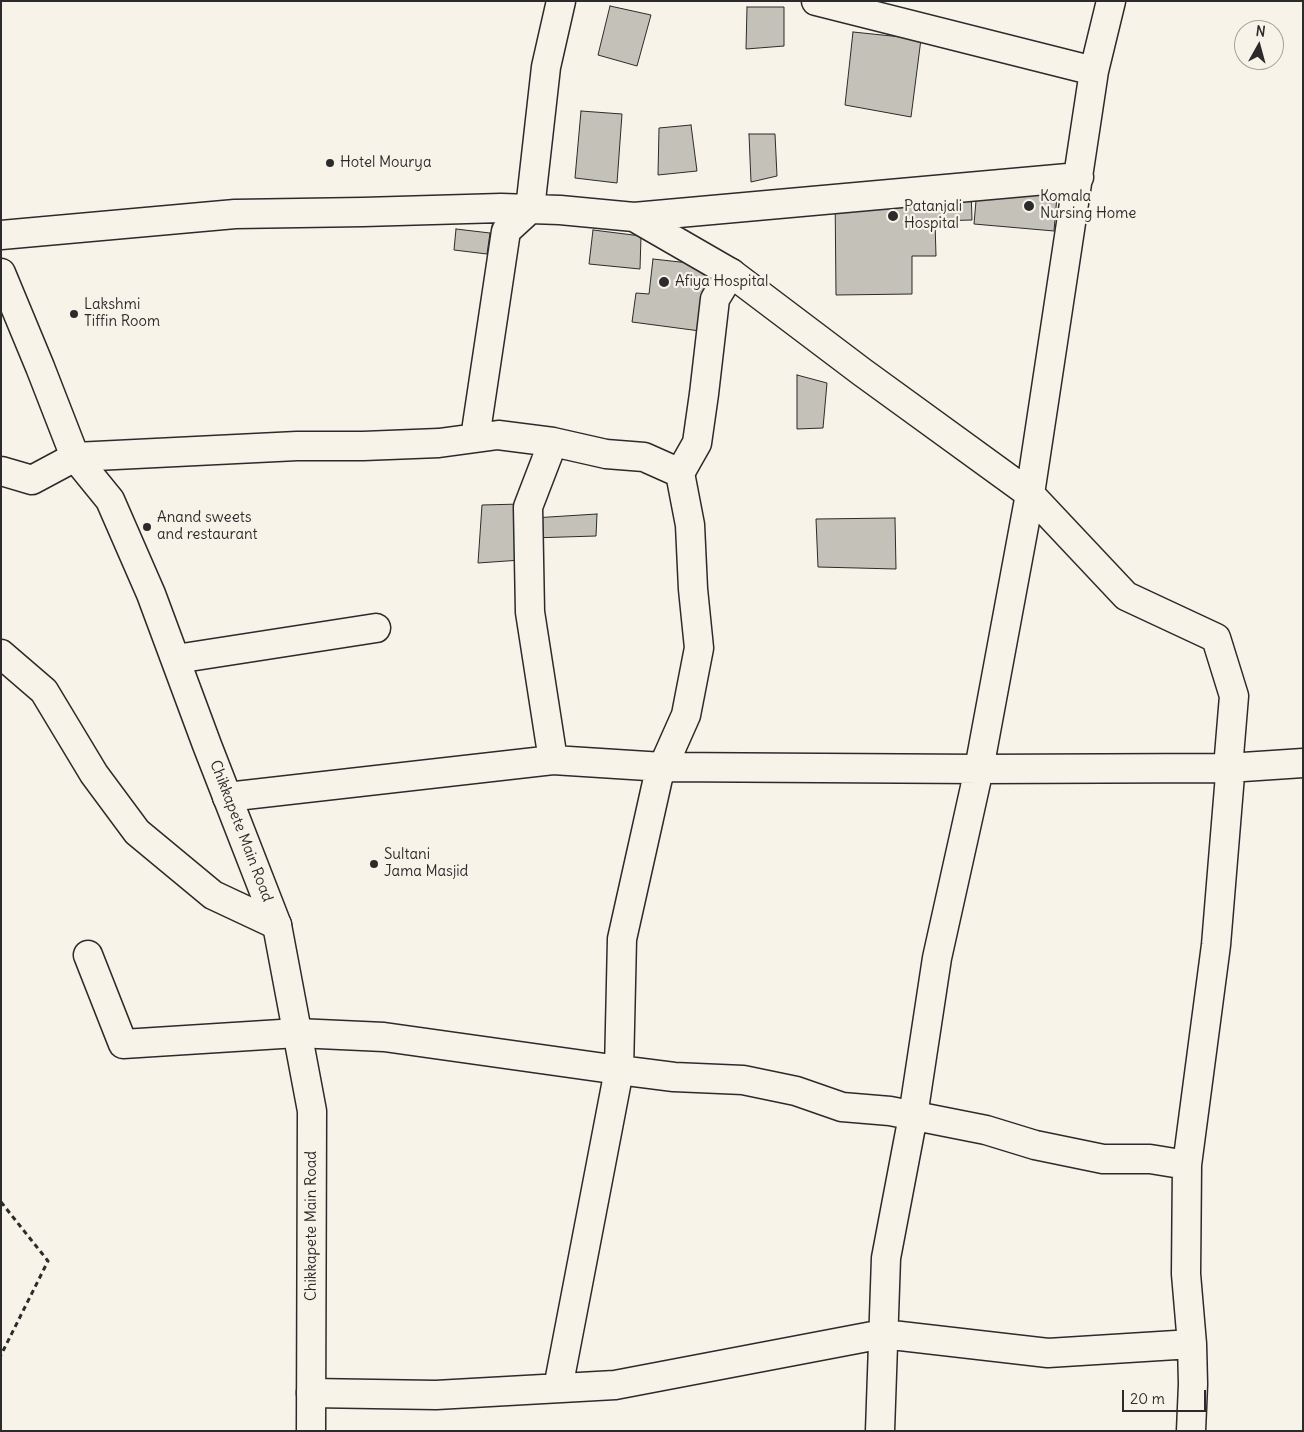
<!DOCTYPE html>
<style>
body{margin:0}
#map{position:relative;width:1304px;height:1432px;overflow:hidden;background:#f7f3e8;font-family:Delius,sans-serif}
canvas{display:block}
.frame{position:absolute;inset:0;border:2px solid #2b2b2b;pointer-events:none}
.north{position:absolute;left:1234px;top:20px;width:50px;height:50px;box-sizing:border-box;background:#f7f3e8;border:1px solid #a5a39c;border-radius:50%;rotate:7deg;font-size:14px;font-weight:700;line-height:20px;text-align:center;color:#2b2b2b}
.north::after{content:'';display:block;margin:auto;width:18px;height:22px;background:#2b2b2b;clip-path:polygon(50% 0,100% 100%,50% 72%,0 100%)}
.scale{position:absolute;left:1122px;top:1390px;width:84px;height:22px;box-sizing:border-box;border:2px solid #2b2b2b;border-top:0;padding-left:6px;font-size:15px;line-height:18px;white-space:nowrap;color:#2b2b2b;-webkit-text-stroke:4px #f7f3e8;paint-order:stroke}
</style>
<div id="map">
<canvas width="1304" height="1432"></canvas>
<div class="frame"></div>
<div class="north">N</div>
<div class="scale">20 m</div>
</div>
<script>
const g = document.querySelector('canvas').getContext('2d');
g.lineJoin = 'round';
function paint(path, color) {
  g.fillStyle = color;
  g.fill(path, 'evenodd');
}
function toPath(rows) {
  const path = new Path2D();
  for (const r of rows) {
    path.moveTo(r[0], r[1]);
    for (let i = 2; i < r.length; i += 2) path.lineTo(r[i], r[i + 1]);
  }
  return path;
}
function strokePath(path, color, width, dash) {
  g.strokeStyle = color;
  g.lineWidth = width;
  g.lineCap = dash ? 'butt' : 'round';
  g.setLineDash(dash || []);
  g.stroke(path);
}
function label(font, color, halo, rows, align = 'center') {
  g.font = font + ' Delius,sans-serif';
  g.lineWidth = 4.5;
  g.setLineDash([]);
  g.textBaseline = 'middle';
  g.strokeStyle = halo;
  g.fillStyle = color;
  for (const [text, x, y, turn = 0] of rows) {
    g.save();
    g.translate(x, y);
    g.rotate((+turn || 0) * Math.PI / 180);
    g.textAlign = isNaN(turn) ? turn : align;
    if (halo) g.strokeText(text, 0, 0);
    g.fillText(text, 0, 0);
    g.restore();
  }
}
const building = toPath([
 [610,6,651,15,637,66,598,55,610,6],
 [747,7,784,7,784,46,746,49,747,7],
 [853,32,921,39,911,117,845,105,853,32],
 [581,111,622,114,617,183,575,178,581,111],
 [691,125,697,171,658,175,659,128,691,125],
 [749,134,775,134,777,176,751,182,749,134],
 [971,189,972,220,935,221,936,256,912,256,912,294,836,295,835,190,971,189],
 [977,189,1057,196,1054,231,974,224,977,189],
 [456,229,490,233,487,254,454,250,456,229],
 [593,230,641,236,640,269,589,264,593,230],
 [653,259,707,265,700,331,632,322,636,293,649,294,653,259],
 [797,375,827,383,823,428,797,429,797,375],
 [521,504,521,560,478,563,482,505,521,504],
 [597,514,596,536,531,538,533,518,597,514],
 [895,518,896,569,818,567,816,519,895,518]
]);
const path = toPath([
 [1,1202,48,1261,1,1355]
]);
const minor = toPath([
 [816,1,1094,71],
 [634,217,1079,177],
 [1,235,235,214,363,212,501,208,560,210,634,217,731,273,862,372,1030,494,1126,596,1216,638,1234,696,1228,768,1230,775,1216,945,1187,1165],
 [475,438,506,231,530,209,546,67,561,1],
 [1,471,32,480,75,457,297,446,363,446,439,443,498,435,553,442,606,454,644,457,680,473,690,525,693,589,699,648,686,715,658,778,622,939,619,1070,674,1077,743,1080,796,1091,842,1107,890,1111,986,1130,1035,1145,1103,1159,1150,1159,1187,1165,1186,1274,1192,1344,1193,1384,1191,1431],
 [1,654,44,691,94,774,137,832,213,895,277,925],
 [176,659,376,628],
 [553,760,530,612,528,507,553,442],
 [227,797,553,760,663,767,979,769,1228,768,1303,763],
 [88,955,123,1044,297,1033,384,1037,619,1070,558,1388],
 [311,1393,436,1395,615,1385,883,1334,1048,1353,1192,1344],
 [880,1431,886,1258,913,1116,937,958,979,769,1030,494,1094,71,1111,1]
]);
const tertiary = toPath([
 [1,273,40,367,75,457,110,500,151,594,207,745,277,925,312,1111,311,1431],
 [680,473,697,443,704,394,715,299,731,273]
]);
const markers = [
 [330,163,5,"#2b2b2b"],
 [1029,206,6,"#2b2b2b"],
 [893,216,6,"#2b2b2b"],
 [664,282,6,"#2b2b2b"],
 [74,314,5,"#2b2b2b"],
 [147,527,5,"#2b2b2b"],
 [374,864,5,"#2b2b2b"]
];
const poiNames = [
 ["Hotel Mourya",340,163],
 ["Komala",1040,197],
 ["Nursing Home",1040,214],
 ["Patanjali",904,207],
 ["Hospital",904,224],
 ["Afiya Hospital",675,282],
 ["Lakshmi",84,305],
 ["Tiffin Room",84,322],
 ["Anand sweets",157,518],
 ["and restaurant",157,535],
 ["Sultani",384,855],
 ["Jama Masjid",384,872]
];
const streetNames = [
 ["Chikkapete Main Road",241,831,69],
 ["Chikkapete Main Road",312,1226,-90]
];
paint(building, '#c4c1b9');
strokePath(building, '#2b2b2b', 1);
strokePath(minor, '#2b2b2b', 31);
strokePath(tertiary, '#2b2b2b', 31);
strokePath(path, '#2b2b2b', 3, [5, 4]);
strokePath(minor, '#f7f3e8', 28);
strokePath(tertiary, '#f7f3e8', 28);
for (const [x, y, r, color] of markers) {
  const dot = new Path2D();
  dot.arc(x, y, r, 0, 2 * Math.PI);
  g.fillStyle = color;
  g.fill(dot);
  strokePath(dot, '#f7f3e8', 2);
}
label('15px', '#2b2b2b', '#f7f3e8', poiNames, 'left');
label('15px', '#2b2b2b', '#f7f3e8', streetNames);
</script>
